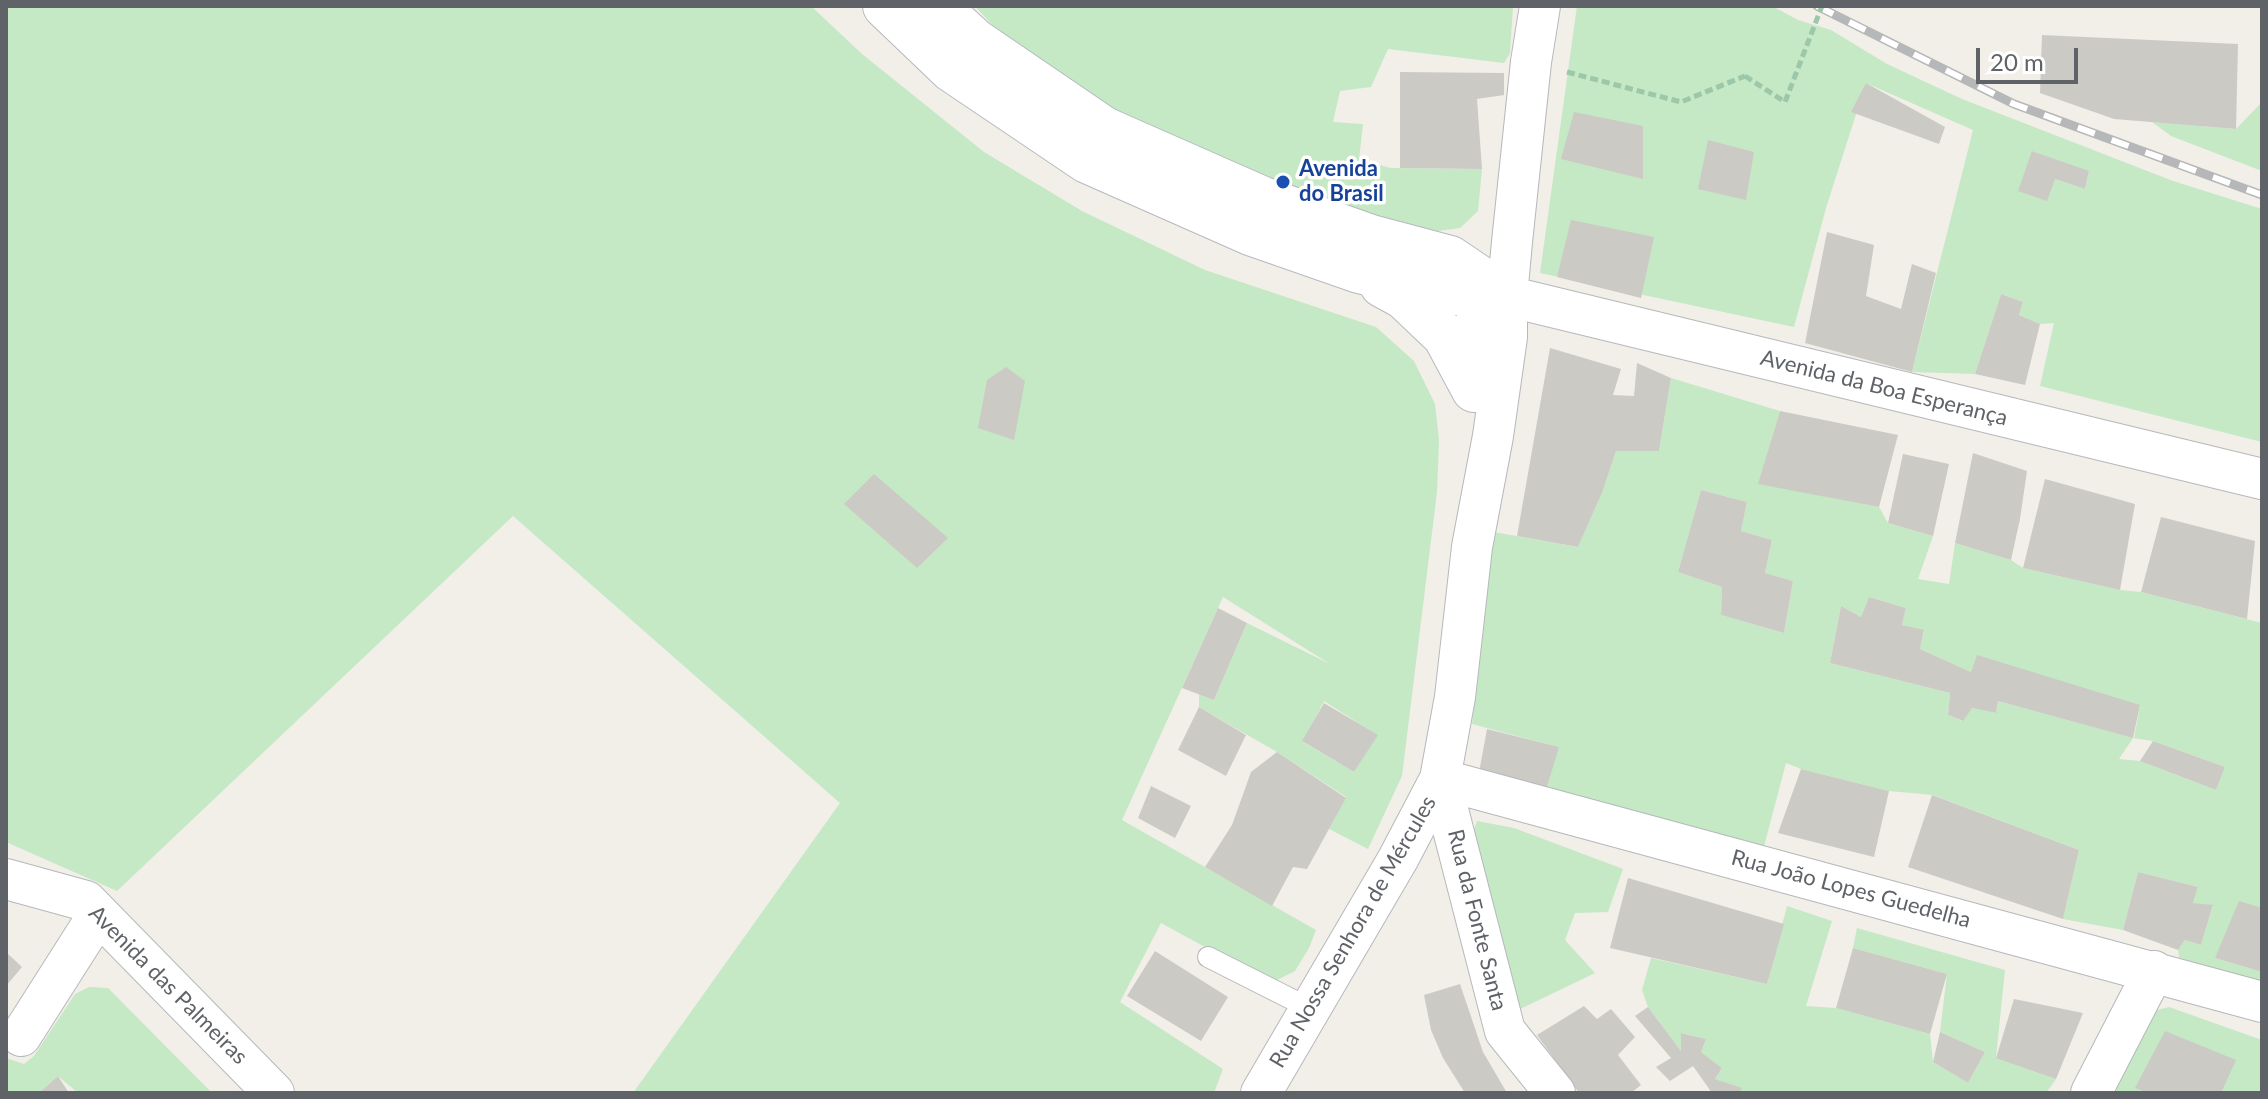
<!DOCTYPE html>
<meta charset="utf-8">
<style>
body{margin:0}
#map{position:relative;width:2268px;height:1099px;overflow:hidden;background:#f1efe8;font-family:Lato,sans-serif}
canvas{display:block}
.frame{position:absolute;inset:0;border:8px solid #5f6368;pointer-events:none}
.scale{position:absolute;left:1976px;top:48px;width:102px;height:36px;box-sizing:border-box;border:4px solid #5f6368;border-top:0;padding-left:10px;font-size:24px;line-height:28px;white-space:nowrap;color:#5f6368;-webkit-text-stroke:6px #fff;paint-order:stroke}
</style>
<div id="map">
<canvas width="2268" height="1099"></canvas>
<div class="frame"></div>
<div class="scale">20 m</div>
</div>
<script>
const g = document.querySelector('canvas').getContext('2d');
g.lineJoin = 'round';
function paint(path, color) {
  g.fillStyle = color;
  g.fill(path, 'evenodd');
}
function toPath(rows) {
  const path = new Path2D();
  for (const r of rows) {
    path.moveTo(r[0], r[1]);
    for (let i = 2; i < r.length; i += 2) path.lineTo(r[i], r[i + 1]);
  }
  return path;
}
function strokePath(path, color, width, dash) {
  g.strokeStyle = color;
  g.lineWidth = width;
  g.lineCap = dash ? 'butt' : 'round';
  g.setLineDash(dash || []);
  g.stroke(path);
}
function label(font, color, halo, rows, align = 'center') {
  g.font = font + ' Lato,sans-serif';
  g.lineWidth = 7;
  g.setLineDash([]);
  g.textBaseline = 'middle';
  g.strokeStyle = halo;
  g.fillStyle = color;
  for (const [text, x, y, turn = 0] of rows) {
    g.save();
    g.translate(x, y);
    g.rotate((+turn || 0) * Math.PI / 180);
    g.textAlign = isNaN(turn) ? turn : align;
    if (halo) g.strokeText(text, 0, 0);
    g.fillText(text, 0, 0);
    g.restore();
  }
}
const green = toPath([
 [6,6,811,6,862,54,984,152,1082,211,1205,270,1376,327,1414,361,1435,404,1439,440,1437,492,1402,776,1368,849,1329,829,1346,797,1277,752,1199,707,1199,694,1214,700,1247,623,1330,664,1223,597,1122,820,1316,930,1309,948,1295,971,1271,983,1161,923,1120,1002,1223,1069,1214,1093,633,1093,840,803,513,516,117,891,6,842],
 [1324,701,1377,735,1354,772,1303,742],
 [975,6,1513,6,1510,53,1504,63,1388,49,1371,87,1340,91,1333,122,1363,124,1359,160,1391,168,1482,169,1478,211,1460,228,1431,232,1293,200,1121,116,994,27],
 [1577,6,1772,6,1798,20,1831,30,1887,64,1962,99,2173,181,2262,209,2262,442,2040,386,2054,323,2040,324,2019,315,2023,302,2001,294,1975,374,1912,372,1973,130,1866,83,1826,208,1794,327,1540,273],
 [2032,151,2089,172,2085,189,2055,179],
 [2262,102,2262,171,2171,136,2152,122,2236,129],
 [1671,378,1780,411,1759,483,1879,507,1888,523,1933,536,1918,579,1949,584,1955,543,2011,560,2023,568,2120,590,2141,592,2262,623,2262,908,2215,958,2262,972,2262,995,2181,969,2178,950,2185,940,2201,945,2213,906,2193,903,2198,887,2138,872,2123,930,2063,919,2079,850,1933,795,1889,791,1801,769,1786,763,1762,854,1544,797,1558,747,1472,724,1494,532,1578,547,1602,493,1616,451,1659,451],
 [1701,490,1747,502,1741,531,1772,540,1765,573,1793,581,1784,633,1721,615,1722,587,1678,572],
 [1869,597,1906,608,1902,625,1924,631,1920,649,1971,672,1977,656,2140,706,2134,738,1998,701,1996,713,1972,708,1962,721,1948,715,1950,693,1830,663,1841,606,1861,617],
 [2133,738,2153,741,2225,767,2216,790,2140,761,2119,759],
 [1477,821,1514,828,1623,869,1608,912,1575,913,1565,940,1595,973,1514,1012,1470,841],
 [1787,906,1832,921,1806,1006,1836,1008,1930,1034,1933,1062,1968,1083,1985,1052,1940,1032,1947,974,1853,948,1857,928,2005,970,1996,1057,2056,1079,2046,1093,1739,1093,1741,1088,1715,1079,1722,1068,1701,1052,1706,1039,1682,1033,1681,1051,1648,1007,1642,990,1651,958,1767,984],
 [89,987,108,988,212,1093,78,1093,58,1076,39,1093,6,1093,6,1058,24,1064,34,1056,75,994],
 [2169,1007,2262,1040,2262,1093,2098,1093,2142,1014]
]);
const building = toPath([
 [2042,35,2238,44,2236,129,2114,119,2040,93],
 [1400,72,1504,73,1504,95,1477,99,1482,169,1400,168],
 [1866,83,1945,127,1939,144,1851,112],
 [1574,112,1643,126,1643,179,1561,159],
 [1708,140,1754,152,1746,200,1698,189],
 [2032,151,2089,171,2085,189,2055,179,2047,201,2018,191],
 [1571,220,1654,237,1641,298,1557,277],
 [1827,232,1874,245,1866,296,1901,309,1912,264,1936,273,1912,372,1805,343],
 [2001,294,2023,302,2019,315,2040,324,2025,385,1975,374],
 [1550,348,1621,369,1613,395,1634,396,1637,363,1671,378,1659,451,1616,451,1602,493,1578,547,1517,536],
 [1006,367,1025,381,1014,440,978,428,987,380],
 [1780,411,1898,435,1879,507,1758,484],
 [1973,453,2027,471,2020,519,2011,560,1955,543],
 [1903,454,1949,464,1933,536,1888,523],
 [874,474,948,538,917,568,844,504],
 [2045,479,2135,504,2120,590,2023,568],
 [1701,490,1747,502,1741,531,1772,540,1765,573,1793,581,1784,633,1721,615,1722,587,1678,572],
 [2161,517,2255,541,2247,619,2141,592],
 [1869,597,1906,608,1902,625,1924,630,1920,649,1971,672,1977,655,2140,705,2133,738,1998,701,1996,713,1972,708,1963,721,1948,715,1950,693,1830,663,1841,606,1861,617],
 [1218,608,1247,623,1214,700,1182,688],
 [1324,703,1378,735,1354,772,1302,741],
 [1199,707,1246,735,1226,776,1178,750],
 [1487,729,1559,747,1544,797,1478,778],
 [2153,741,2225,767,2216,790,2140,761],
 [1277,752,1346,798,1307,869,1293,867,1272,906,1205,867,1232,825,1251,772],
 [1801,769,1889,791,1874,857,1778,833],
 [1151,786,1191,806,1175,838,1138,818],
 [1932,795,2079,850,2063,919,1908,867],
 [2138,872,2198,887,2193,903,2213,905,2201,945,2185,940,2178,950,2123,930],
 [1628,878,1784,924,1767,984,1610,948],
 [2239,901,2262,908,2262,972,2215,958],
 [1853,948,1947,974,1930,1034,1836,1008],
 [1155,951,1228,997,1201,1041,1127,996],
 [6,952,22,967,6,986],
 [1460,984,1483,1052,1507,1093,1465,1093,1443,1058,1431,1030,1424,995],
 [2014,999,2083,1013,2056,1079,1996,1058],
 [1584,1006,1597,1019,1611,1009,1635,1037,1618,1055,1641,1085,1631,1093,1579,1093,1537,1035],
 [1648,1007,1681,1051,1681,1033,1706,1039,1701,1052,1722,1068,1715,1079,1742,1088,1739,1093,1712,1093,1693,1066,1670,1081,1656,1067,1671,1058,1635,1016],
 [2165,1031,2236,1060,2221,1093,2149,1093,2135,1088],
 [1940,1032,1985,1052,1968,1083,1933,1062],
 [58,1076,69,1093,39,1093]
]);
const path = toPath([
 [1567,72,1681,102,1745,76]
]);
const service = toPath([
 [1208,957,1309,1008]
]);
const minor = toPath([
 [1507,296,2262,479],
 [1474,390,1469,355,1470,335,1480,312,1507,296],
 [1440,779,2262,1002],
 [1440,779,1505,1031,1555,1093],
 [6,879,86,901,274,1093],
 [21,1036,98,915],
 [1261,1093,1398,859,1440,779,1455,697,1472,547,1493,436,1507,337,1507,296,1512,242,1531,62,1540,6],
 [2091,1093,2154,971]
]);
const secondary = toPath([
 [885,6,952,70,1087,161,1250,233,1359,271,1443,292,1507,296],
 [937,6,975,41,1104,129,1263,199,1371,237,1450,258,1505,295],
 [1382,285,1404,297,1445,336,1474,390]
]);
const rail = toPath([
 [1817,6,2014,104,2262,195]
]);
const pathBridge = toPath([
 [1745,76,1785,102,1822,6]
]);
const markers = [
 [1283,182,8,"#1a4fb4"]
];
const transitNames = [
 ["Avenida",1299,169],
 ["do Brasil",1299,194]
];
const streetNames = [
 ["Avenida da Boa Esperança",1884,388,14],
 ["Rua João Lopes Guedelha",1851,889,15],
 ["Rua da Fonte Santa",1477,920,76],
 ["Rua Nossa Senhora de Mércules",1353,932,-60],
 ["Avenida das Palmeiras",168,985,45]
];
paint(green, '#c5e8c5');
paint(building, '#cccac5');
strokePath(service, '#b5b8bc', 22);
strokePath(minor, '#b5b8bc', 42);
strokePath(secondary, '#b6babf', 46);
strokePath(path, '#9cc7a9', 5, [8, 4]);
strokePath(service, '#fff', 20);
strokePath(minor, '#fff', 40);
strokePath(secondary, '#fff', 44);
strokePath(rail, '#b6b7b8', 9);
strokePath(rail, '#fff', 6, [18]);
strokePath(pathBridge, '#9cc7a9', 5, [8, 4]);
for (const [x, y, r, color] of markers) {
  const dot = new Path2D();
  dot.arc(x, y, r, 0, 2 * Math.PI);
  g.fillStyle = color;
  g.fill(dot);
  strokePath(dot, '#fff', 3);
}
label('bold 22px', '#164399', '#fff', transitNames, 'left');
label('22px', '#5f6368', '#fff', streetNames);
</script>
